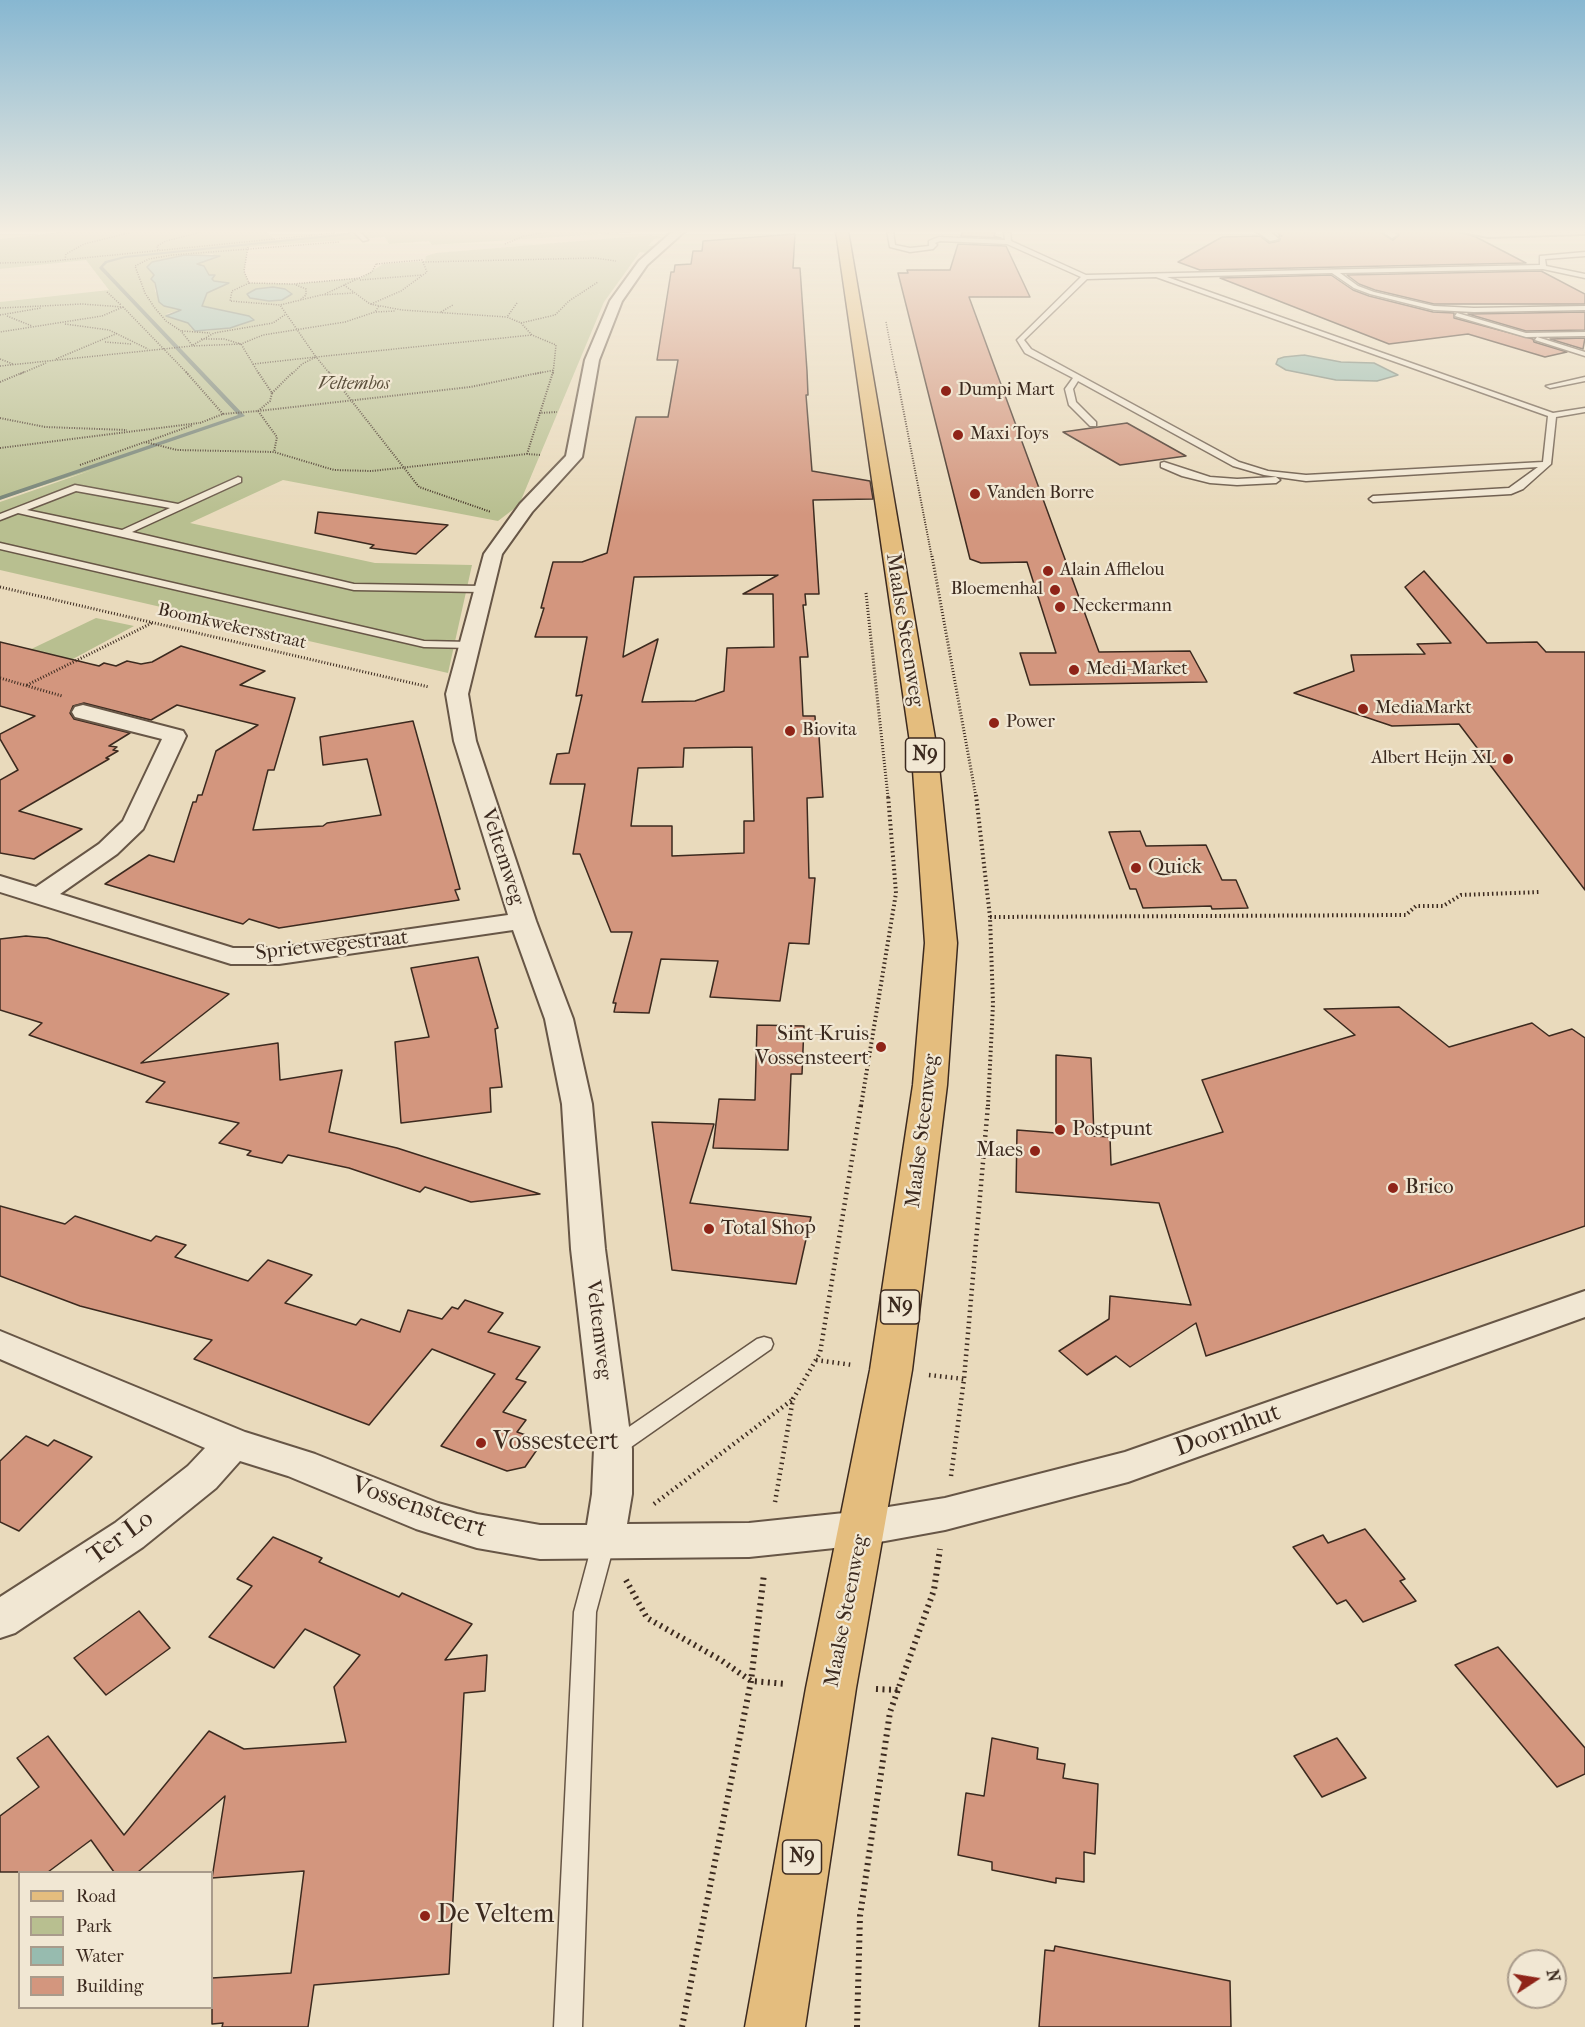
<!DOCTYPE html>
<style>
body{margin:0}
#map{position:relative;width:1585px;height:2027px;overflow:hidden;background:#e9dabc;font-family:"IM FELL French Canon",serif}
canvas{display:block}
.legend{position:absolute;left:18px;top:1871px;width:195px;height:138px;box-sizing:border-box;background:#f1e7d3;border:2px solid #a99b8b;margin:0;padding:8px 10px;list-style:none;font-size:18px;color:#3c2a1f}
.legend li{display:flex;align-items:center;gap:12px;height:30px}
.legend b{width:30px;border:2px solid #a99b8b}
.north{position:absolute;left:1507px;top:1949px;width:60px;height:60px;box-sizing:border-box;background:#f1e7d3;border:2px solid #a99b8b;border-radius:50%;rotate:78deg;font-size:16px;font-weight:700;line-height:24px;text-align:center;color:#3c2a1f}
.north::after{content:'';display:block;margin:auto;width:21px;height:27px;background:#8f2418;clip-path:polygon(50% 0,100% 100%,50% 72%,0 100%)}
</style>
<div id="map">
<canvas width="1585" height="2027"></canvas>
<ul class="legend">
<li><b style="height:8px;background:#e4bd7e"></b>Road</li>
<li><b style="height:16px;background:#b8bf90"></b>Park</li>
<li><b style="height:16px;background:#97bbaf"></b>Water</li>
<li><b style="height:16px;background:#d3967e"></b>Building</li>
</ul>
<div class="north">N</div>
</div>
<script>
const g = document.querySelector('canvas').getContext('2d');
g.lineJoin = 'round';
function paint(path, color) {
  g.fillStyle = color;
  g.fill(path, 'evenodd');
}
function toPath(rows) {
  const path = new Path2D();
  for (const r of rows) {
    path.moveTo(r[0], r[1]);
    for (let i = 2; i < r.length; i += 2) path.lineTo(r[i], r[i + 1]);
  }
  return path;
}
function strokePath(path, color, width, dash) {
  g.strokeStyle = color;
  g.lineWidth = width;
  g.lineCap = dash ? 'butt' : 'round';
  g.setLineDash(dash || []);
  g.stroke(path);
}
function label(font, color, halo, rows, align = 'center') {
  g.font = font + ' "IM FELL French Canon",serif';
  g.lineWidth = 4.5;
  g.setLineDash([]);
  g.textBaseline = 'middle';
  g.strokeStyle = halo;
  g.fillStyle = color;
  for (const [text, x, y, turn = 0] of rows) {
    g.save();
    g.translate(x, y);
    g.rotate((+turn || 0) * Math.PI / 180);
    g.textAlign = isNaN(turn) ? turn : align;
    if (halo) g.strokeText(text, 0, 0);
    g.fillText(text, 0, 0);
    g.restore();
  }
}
const green = toPath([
 [72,231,265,231,276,240,365,231,651,231,432,245,429,241,389,244,385,237,248,247,244,271,249,283,293,284,361,278,383,264,425,261,426,256,436,253,651,235,666,238,654,239,648,246,657,246,648,253,640,252,604,302,519,505,498,521,283,480,190,523,375,563,472,565,448,673,0,570,0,502,92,470,0,499,0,302,109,290,86,260,0,269,0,239],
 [212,254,219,257,196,264,214,282,226,283,207,293,202,306,248,316,241,325,207,331,191,328,188,323,166,314,181,310,164,306,155,291,154,275,151,270,159,260],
 [96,618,134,626,34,680,0,664]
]);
const water = toPath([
 [185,255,220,256,197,264,204,266,209,275,215,275,212,279,214,281,229,283,207,293,202,306,249,316,254,320,230,328,195,331,188,323,166,316,181,310,164,306,159,302,155,283,151,279,154,275,147,267,152,262,185,255],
 [273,287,285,289,292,294,282,300,269,301,250,298,247,294,256,289,273,287],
 [1304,355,1341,362,1374,363,1398,375,1377,381,1336,380,1286,370,1276,364,1278,359,1284,357,1304,355]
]);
const stream = toPath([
 [368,231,378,231,369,233,368,231],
 [349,233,350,235,125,258,107,263,103,267,245,416,0,500,0,496,238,415,99,268,105,261,125,256,349,233]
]);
const building = toPath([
 [963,231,996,231,994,236,1001,238,961,236,963,231],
 [1274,231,1379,231,1393,240,1399,235,1396,231,1456,231,1476,237,1526,263,1200,270,1178,262,1222,237,1260,236,1269,243,1279,241,1279,236,1282,236,1274,231],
 [795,234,793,268,800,268,807,371,808,395,806,395,812,471,870,481,873,499,813,500,819,594,805,594,806,605,803,605,808,657,800,657,803,716,815,716,816,736,819,736,823,797,807,798,809,878,815,878,809,944,789,943,780,1001,710,997,718,961,661,959,649,1013,614,1012,616,1003,613,1003,632,932,611,932,580,854,573,854,585,784,550,784,557,754,569,753,582,695,576,696,587,637,535,637,544,608,541,608,553,562,582,562,607,553,636,417,668,417,678,360,657,360,671,272,674,272,675,265,691,264,693,251,702,251,703,241,795,234],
 [778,575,743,594,773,594,774,647,727,648,724,691,695,701,642,702,658,639,623,657,634,577,778,575],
 [752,747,754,821,744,821,744,853,672,856,672,826,631,826,638,768,683,767,684,748,752,747],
 [958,244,1006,246,1030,297,969,297,1099,652,1190,651,1207,682,1030,685,1020,653,1056,653,1027,562,981,563,970,559,898,273,908,273,907,270,950,270,958,244],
 [1541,271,1585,294,1585,304,1434,304,1375,290,1359,284,1347,275,1541,271],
 [1331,275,1353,290,1369,296,1433,312,1454,313,1454,318,1533,339,1534,342,1567,352,1545,357,1468,334,1389,344,1220,278,1331,275],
 [1585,312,1585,330,1526,331,1468,314,1585,312],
 [1585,338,1583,349,1550,339,1585,338],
 [1127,423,1186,456,1120,465,1063,432,1127,423],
 [318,512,448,525,416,554,370,548,374,545,315,533,318,512],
 [1424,571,1487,643,1537,642,1546,652,1585,652,1585,890,1459,724,1392,726,1294,693,1354,671,1351,655,1425,654,1417,644,1451,643,1405,587,1424,571],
 [0,642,99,666,104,663,116,666,127,661,141,664,152,662,181,646,265,671,240,685,295,698,274,770,268,770,253,830,323,826,327,823,381,815,367,759,323,765,320,737,413,721,460,889,455,890,459,900,279,928,249,919,243,924,105,884,149,855,174,862,193,802,196,802,198,795,202,795,216,751,258,725,177,705,151,720,84,703,73,706,70,713,74,719,130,733,109,746,117,747,113,750,118,751,106,758,109,759,19,811,82,829,34,859,0,853,0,780,18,770,0,739,0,734,35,716,0,706,0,642],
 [1140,831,1146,846,1206,845,1222,880,1236,880,1248,908,1212,909,1211,906,1143,908,1136,889,1130,889,1109,832,1140,831],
 [26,936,47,938,229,994,141,1063,278,1043,280,1080,342,1070,329,1132,397,1148,540,1194,471,1202,425,1187,420,1192,349,1168,288,1155,282,1163,247,1155,251,1151,219,1143,239,1123,146,1102,165,1082,29,1035,42,1023,0,1010,0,939,26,936],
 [478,957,498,1028,495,1029,502,1087,490,1088,491,1112,401,1123,395,1042,429,1037,411,968,478,957],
 [1399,1007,1449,1047,1532,1023,1549,1036,1572,1029,1585,1038,1585,1226,1206,1356,1196,1323,1130,1367,1116,1356,1087,1375,1059,1351,1109,1319,1110,1296,1191,1305,1159,1203,1016,1192,1017,1130,1056,1133,1056,1055,1091,1058,1094,1136,1110,1137,1111,1165,1223,1132,1202,1080,1355,1035,1324,1009,1399,1007],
 [757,1025,804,1026,802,1074,791,1074,788,1150,713,1148,719,1099,755,1100,757,1025],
 [652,1122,714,1124,690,1203,811,1217,796,1284,672,1270,652,1122],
 [0,1206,65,1224,75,1216,151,1241,156,1236,186,1245,175,1257,248,1281,268,1260,312,1275,285,1303,356,1325,361,1319,400,1332,408,1310,442,1319,452,1307,458,1309,465,1300,503,1313,488,1332,540,1347,516,1379,526,1382,503,1412,526,1420,517,1432,543,1441,525,1467,507,1471,441,1446,495,1374,432,1349,369,1425,194,1359,212,1340,80,1306,0,1276,0,1206],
 [26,1436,48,1446,54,1440,92,1457,19,1531,0,1522,0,1461,26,1436],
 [1365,1529,1405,1579,1400,1581,1416,1601,1363,1622,1346,1600,1337,1604,1293,1547,1323,1535,1328,1543,1365,1529],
 [273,1537,322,1558,319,1562,399,1597,402,1593,472,1624,445,1660,487,1655,485,1691,464,1693,449,1974,314,1985,308,2027,222,2027,223,2023,212,2024,212,1978,291,1973,304,1871,212,1878,225,1796,138,1872,114,1872,91,1840,48,1872,0,1872,0,1816,39,1787,17,1758,48,1736,124,1835,209,1731,244,1749,346,1742,334,1687,360,1655,305,1629,274,1668,209,1637,252,1586,237,1579,273,1537],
 [139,1611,170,1648,106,1695,74,1658,139,1611],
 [1498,1647,1585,1748,1585,1774,1557,1787,1455,1665,1498,1647],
 [992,1738,1038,1748,1037,1759,1065,1764,1063,1778,1098,1784,1095,1854,1084,1852,1084,1882,1056,1878,1056,1883,992,1870,992,1862,958,1855,966,1793,984,1796,992,1738],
 [1337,1738,1366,1778,1322,1797,1294,1756,1337,1738],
 [1055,1946,1230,1981,1231,2027,1039,2027,1045,1950,1054,1951,1055,1946]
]);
const pathFar5 = toPath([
 [505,244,524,236,555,231],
 [248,247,244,271,249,283,293,284,361,278],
 [158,250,157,246,166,241,205,231],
 [65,260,66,254,84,244,137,231],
 [423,262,595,258,616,261],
 [0,263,43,262,335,233],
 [360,280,422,275],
 [249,283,232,291,230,301,280,305,321,295,354,293],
 [296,285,306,289,306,295,301,299],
 [344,285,370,304,402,310,507,317],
 [107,292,121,305],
 [325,294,372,272,376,264],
 [517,303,507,317,521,323,532,335,556,345,553,374],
 [371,304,401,291,427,272,422,260,376,264],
 [123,307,188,374],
 [0,308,82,304,123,307,102,316,0,332],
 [376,312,395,311],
 [441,312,453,305],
 [0,315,41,308],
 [7,316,32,326],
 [886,322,896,374],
 [521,323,555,315,569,301,598,282],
 [65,324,109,330,148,349],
 [182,331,210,333],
 [201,339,224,339,241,344,263,335,345,322,375,312,379,306],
 [105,342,131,344],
 [192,345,181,331,166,321,154,307,145,293,135,266,149,259,172,255,339,242],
 [193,345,214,333,273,323,286,314],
 [317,358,330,374],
 [0,359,13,364],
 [56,359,118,333],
 [253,364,259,374],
 [0,366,192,346,241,344,253,364,316,357,280,305],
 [20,374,46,363],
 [292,374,302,364,316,357,532,335],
 [535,374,554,370]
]);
const pathFar4 = toPath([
 [186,372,223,414],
 [329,372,419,487,491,512],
 [896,372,932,558],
 [0,382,24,372],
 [272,393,293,372],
 [258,411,270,401,272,393,258,372],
 [258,411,470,387,543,372],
 [539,413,557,412],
 [0,418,45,427,127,430],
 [200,423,223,414,258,411,277,437,274,452],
 [146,442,193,425],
 [0,448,199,423],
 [527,454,553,372],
 [80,465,145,442,177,450,274,452,334,470,372,471,527,454,541,455]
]);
const pathFar3 = toPath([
 [932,556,976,797],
 [0,587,429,687],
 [866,593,888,797],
 [0,678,62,696],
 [27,685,152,623]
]);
const pathFar2 = toPath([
 [976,795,990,917,993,1004,988,1106],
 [990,917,1406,915,1416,906,1443,906,1461,895,1540,892],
 [861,1106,896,893,888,795]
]);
const pathFar1 = toPath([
 [816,1360,853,1365],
 [929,1375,964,1379],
 [951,1476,964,1379,988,1105],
 [775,1502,793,1399,820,1353,861,1105],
 [654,1504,792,1400]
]);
const path = toPath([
 [626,1580,647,1618,721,1660,751,1681,787,1684],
 [876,1689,898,1690],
 [682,2027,751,1681,764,1574],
 [857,2027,860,1916,890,1712,934,1590,940,1549]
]);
const lane = toPath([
 [353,231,359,231,368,240,363,241,353,231],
 [887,231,893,231,895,245,910,248,929,246,929,241,939,237,1005,240,1004,231,1010,231,1011,241,1086,275,1540,265,1540,256,1585,252,1585,256,1545,259,1546,266,1585,274,1585,278,1543,269,1340,273,1358,286,1374,292,1434,306,1474,308,1585,306,1585,310,1474,312,1434,310,1370,294,1354,288,1332,273,1167,277,1553,413,1585,408,1585,412,1556,417,1551,464,1523,489,1511,494,1373,502,1369,499,1373,496,1509,488,1538,467,1306,481,1264,475,1233,466,1078,381,1073,389,1076,402,1096,422,1096,426,1090,426,1069,405,1065,389,1073,378,1025,353,1017,340,1081,277,1007,244,940,241,935,243,937,245,933,249,910,252,890,247,887,231],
 [1156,277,1548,416,1543,462,1306,475,1268,471,1239,462,1031,349,1024,340,1087,279,1156,277],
 [1457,313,1526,333,1585,332,1585,336,1526,337,1455,316,1457,313],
 [1537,337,1585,352,1585,356,1535,340,1537,337],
 [1585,377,1585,381,1550,388,1546,386,1585,377],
 [1164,462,1210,477,1237,479,1276,477,1280,480,1276,483,1237,485,1210,483,1182,476,1161,467,1161,463,1164,462],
 [238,477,241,478,241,482,132,532,354,584,482,586,487,589,482,592,354,590,18,513,0,520,0,514,75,485,178,504,238,477],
 [76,491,170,508,122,530,27,510,76,491],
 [0,543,424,641,471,642,476,645,471,648,424,647,0,549,0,543],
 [764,1337,771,1339,773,1344,771,1349,621,1454,614,1456,607,1454,604,1448,607,1442,757,1339,764,1337],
 [604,1532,612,1535,615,1541,596,1612,582,2027,554,2027,574,1612,593,1541,596,1535,604,1532]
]);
const street = toPath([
 [673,231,685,231,647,265,622,301,599,360,582,457,532,512,502,554,468,694,476,741,536,921,573,1019,592,1104,605,1249,632,1449,632,1494,627,1524,749,1523,863,1511,945,1498,1125,1452,1585,1291,1585,1317,1128,1482,945,1530,863,1545,749,1557,540,1559,477,1548,416,1529,288,1476,240,1461,216,1488,143,1547,15,1633,0,1638,0,1597,115,1523,188,1466,205,1448,0,1359,0,1331,245,1432,315,1454,438,1503,477,1514,540,1525,587,1525,592,1494,594,1449,571,1249,562,1104,545,1019,513,930,279,964,231,964,0,892,0,876,36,887,99,844,123,821,162,739,75,717,72,712,75,707,83,705,183,731,186,736,143,829,117,854,60,894,233,948,279,948,508,915,454,741,446,694,484,554,520,504,566,456,585,360,610,301,639,261,673,231],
 [1256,231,1269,231,1279,239,1270,241,1256,231],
 [1381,231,1393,231,1397,235,1392,238,1381,231],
 [1458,231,1585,231,1585,234,1488,237,1458,231]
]);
const primary = toPath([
 [836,231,848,231,938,756,957,943,947,1085,912,1370,856,1688,805,2027,745,2027,806,1688,870,1370,913,1085,925,943,912,756,836,231]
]);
const markers = [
 [946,391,6,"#8f2418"],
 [958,435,6,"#8f2418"],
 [975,494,6,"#8f2418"],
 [1048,571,6,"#8f2418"],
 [1055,590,6,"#8f2418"],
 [1060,607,6,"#8f2418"],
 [1074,670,6,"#8f2418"],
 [1363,709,6,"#8f2418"],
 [994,723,6,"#8f2418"],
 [790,731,6,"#8f2418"],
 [1508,759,6,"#8f2418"],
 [1136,868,6,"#8f2418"],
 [881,1047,6,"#8f2418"],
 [1060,1130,6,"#8f2418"],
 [1035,1151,6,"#8f2418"],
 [1393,1188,6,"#8f2418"],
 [709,1229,6,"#8f2418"],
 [481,1443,6,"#8f2418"],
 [425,1916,6,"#8f2418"]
];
const farParknames = [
 ["Veltembos",354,385]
];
const farPoinames = [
 ["Dumpi Mart",958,391],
 ["Maxi Toys",970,435],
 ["Vanden Borre",987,494],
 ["Alain Afflelou",1060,571],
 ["Bloemenhal",1043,590,"right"],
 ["Neckermann",1072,607],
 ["Medi-Market",1086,670],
 ["MediaMarkt",1375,709],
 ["Power",1006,723],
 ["Biovita",802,731],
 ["Albert Heijn XL",1496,759,"right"]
];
const farStreetnames = [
 ["Boomkwekersstraat",232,627,13]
];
const shields = [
 [925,755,39],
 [900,1307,39],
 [802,1857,39]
];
const shieldNames = [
 ["N9",925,755],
 ["N9",900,1307],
 ["N9",802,1857]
];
const streetNames = [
 ["Maalse Steenweg",904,630,81],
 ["Veltemweg",502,857,72],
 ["Sprietwegestraat",332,946,-6],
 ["Maalse Steenweg",923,1131,-83],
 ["Veltemweg",598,1330,83],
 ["Maalse Steenweg",847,1611,-79]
];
const poiNames = [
 ["Quick",1148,868],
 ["Sint-Kruis",869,1035,"right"],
 ["Vossensteert",869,1059,"right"],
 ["Postpunt",1072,1130],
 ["Maes",1023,1151,"right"],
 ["Brico",1405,1188],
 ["Total Shop",721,1229]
];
const nearStreetnames = [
 ["Doornhut",1228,1431,-20],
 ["Vossensteert",419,1508,19],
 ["Ter Lo",121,1538,-36]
];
const nearPoinames = [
 ["Vossesteert",493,1443],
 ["De Veltem",437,1916]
];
paint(green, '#b8bf90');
paint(water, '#97bbaf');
strokePath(water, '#738175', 1.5);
paint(stream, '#738175');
paint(building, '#d3967e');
strokePath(building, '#3c2a1f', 1.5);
strokePath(lane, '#675646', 3);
strokePath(street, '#675646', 4);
strokePath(primary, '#3c2a1f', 3);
strokePath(pathFar5, '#3c2a1f', 1.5, [1, 1.5]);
strokePath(pathFar4, '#3c2a1f', 2, [1, 1.5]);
strokePath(pathFar3, '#3c2a1f', 3, [1, 2]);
strokePath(pathFar2, '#3c2a1f', 4, [1.5, 3]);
strokePath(pathFar1, '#3c2a1f', 4.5, [1.5, 4]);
strokePath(path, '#3c2a1f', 6, [2, 4.5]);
paint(lane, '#f1e7d3');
paint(street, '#f1e7d3');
paint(primary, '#e4bd7e');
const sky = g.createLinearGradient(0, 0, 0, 515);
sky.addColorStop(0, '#87b7d1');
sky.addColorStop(0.45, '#f5eee1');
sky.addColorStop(1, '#f5eee100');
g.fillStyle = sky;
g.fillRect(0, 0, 1585, 515);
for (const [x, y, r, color] of markers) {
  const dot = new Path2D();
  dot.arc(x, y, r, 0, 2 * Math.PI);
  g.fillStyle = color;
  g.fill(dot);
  strokePath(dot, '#f1e7d3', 2);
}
label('italic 18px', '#5b4f3b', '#f1e7d3', farParknames);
label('18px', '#3c2a1f', '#f1e7d3', farPoinames, 'left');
label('18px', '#3c2a1f', '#f1e7d3', farStreetnames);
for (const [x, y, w] of shields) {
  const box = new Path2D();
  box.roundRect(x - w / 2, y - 17, w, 34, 4.5);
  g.fillStyle = '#f1e7d3';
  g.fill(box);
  strokePath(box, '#3c2a1f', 1.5);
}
label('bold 20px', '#3c2a1f', null, shieldNames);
label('21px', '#3c2a1f', '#f1e7d3', streetNames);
label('21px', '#3c2a1f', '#f1e7d3', poiNames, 'left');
label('26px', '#3c2a1f', '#f1e7d3', nearStreetnames);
label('26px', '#3c2a1f', '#f1e7d3', nearPoinames, 'left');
</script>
